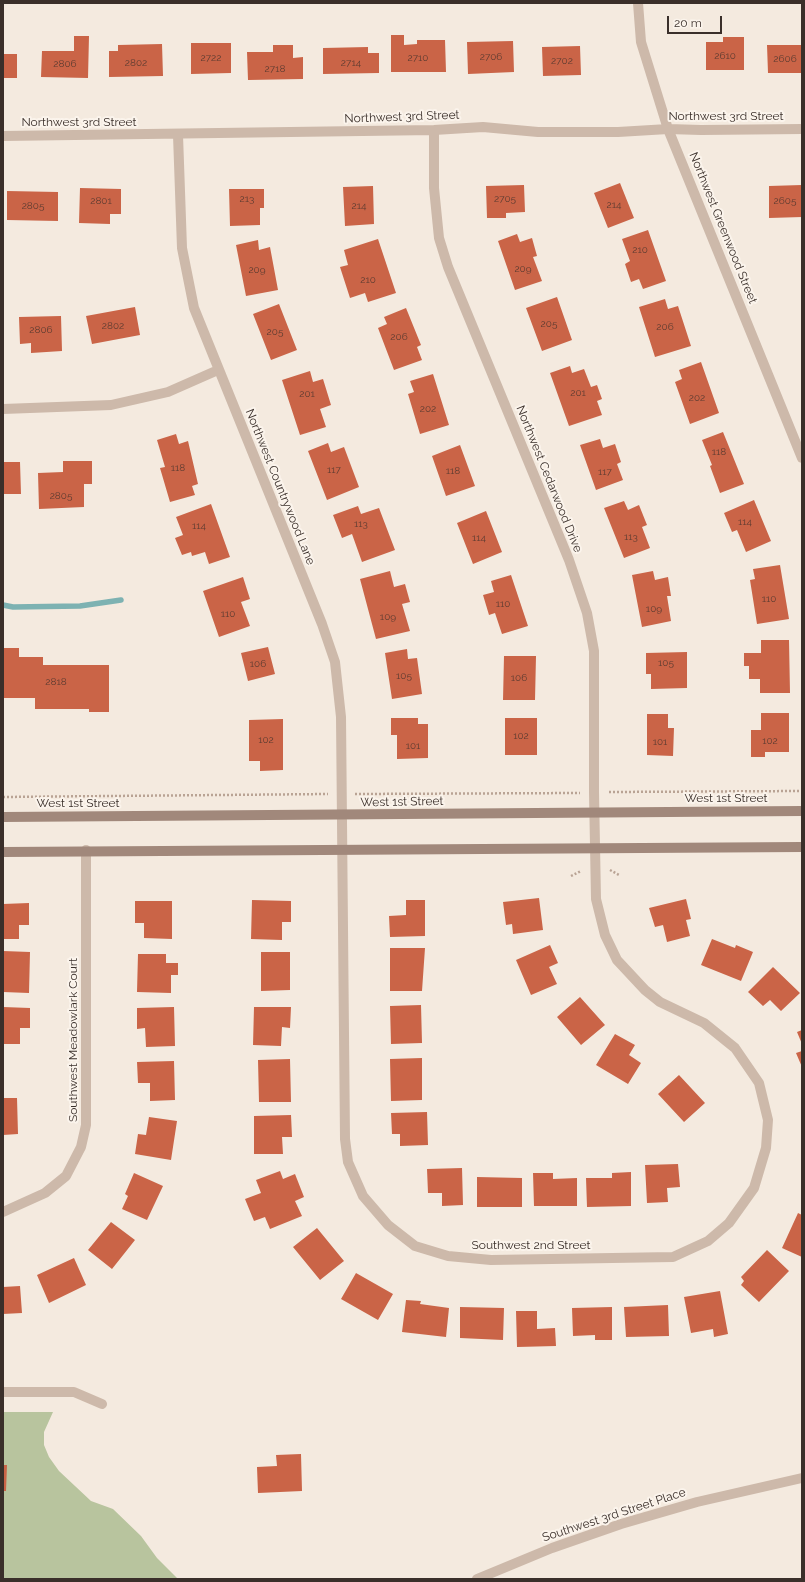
<!DOCTYPE html>
<style>
body{margin:0}
#map{position:relative;width:805px;height:1582px;overflow:hidden;background:#f4eadf;font-family:Raleway,sans-serif}
canvas{display:block}
.frame{position:absolute;inset:0;border:4px solid #3a2f2a;pointer-events:none}
.scale{position:absolute;left:667px;top:16px;width:55px;height:18px;box-sizing:border-box;border:2px solid #3a2f2a;border-top:0;padding-left:5px;font-size:12px;line-height:14px;white-space:nowrap;color:#3a2f2a;-webkit-text-stroke:3px #fbf4ec;paint-order:stroke}
</style>
<div id="map">
<canvas width="805" height="1582"></canvas>
<div class="frame"></div>
<div class="scale">20 m</div>
</div>
<script>
const g = document.querySelector('canvas').getContext('2d');
g.lineJoin = 'round';
function paint(path, color) {
  g.fillStyle = color;
  g.fill(path, 'evenodd');
}
function toPath(rows) {
  const path = new Path2D();
  for (const r of rows) {
    path.moveTo(r[0], r[1]);
    for (let i = 2; i < r.length; i += 2) path.lineTo(r[i], r[i + 1]);
  }
  return path;
}
function strokePath(path, color, width, dash) {
  g.strokeStyle = color;
  g.lineWidth = width;
  g.lineCap = dash ? 'butt' : 'round';
  g.setLineDash(dash || []);
  g.stroke(path);
}
function label(font, color, halo, rows, align = 'center') {
  g.font = font + ' Raleway,sans-serif';
  g.lineWidth = 4;
  g.setLineDash([]);
  g.textBaseline = 'middle';
  g.strokeStyle = halo;
  g.fillStyle = color;
  for (const [text, x, y, turn = 0] of rows) {
    g.save();
    g.translate(x, y);
    g.rotate((+turn || 0) * Math.PI / 180);
    g.textAlign = isNaN(turn) ? turn : align;
    if (halo) g.strokeText(text, 0, 0);
    g.fillText(text, 0, 0);
    g.restore();
  }
}
const green = toPath([
 [3,1412,53,1412,44,1432,44,1445,49,1457,59,1471,91,1501,113,1509,141,1536,157,1558,178,1579,3,1579]
]);
const stream = toPath([
 [3,605,13,607,80,606,121,600]
]);
const building = toPath([
 [391,35,404,35,404,45,417,44,417,40,445,40,446,72,391,72],
 [74,36,89,36,88,78,41,77,42,51,74,51],
 [723,37,744,37,744,70,706,70,706,42,723,42],
 [513,41,514,72,468,74,467,42],
 [191,43,231,43,231,73,191,74],
 [162,44,163,76,109,77,109,51,118,51,118,45],
 [273,45,293,45,293,58,303,57,303,79,248,80,247,52,273,52],
 [767,45,802,45,802,73,768,73],
 [580,46,581,75,543,76,542,47],
 [368,47,368,53,379,53,379,73,323,74,323,48],
 [3,54,17,54,17,78,3,78],
 [620,183,634,218,608,228,594,193],
 [524,185,525,212,506,213,506,218,487,218,486,186],
 [802,185,802,217,769,218,769,186],
 [373,186,374,224,345,226,343,187],
 [80,188,121,189,121,214,110,214,110,224,79,223],
 [229,189,264,189,264,208,260,208,260,225,230,226],
 [7,191,58,192,58,221,7,220],
 [648,230,666,281,643,289,639,279,631,282,625,264,630,261,622,239],
 [517,234,520,242,532,238,537,256,533,257,542,281,515,290,498,241],
 [378,239,396,293,368,302,365,293,350,298,340,267,348,265,344,250],
 [258,240,259,250,270,247,278,290,246,296,236,245],
 [557,297,572,340,542,351,526,308],
 [665,299,668,309,678,306,691,346,655,357,639,307],
 [279,304,297,350,271,360,253,314],
 [135,307,140,335,92,344,86,316],
 [406,308,421,345,417,347,422,360,394,370,378,328,387,324,384,317],
 [61,316,62,351,31,353,31,343,20,344,19,317],
 [701,362,719,413,690,424,675,382,682,379,679,370],
 [570,366,572,373,584,369,591,387,597,385,602,399,597,401,602,415,569,426,550,373],
 [310,371,313,382,323,379,331,405,320,409,326,427,300,435,282,380],
 [433,374,449,425,420,434,408,394,414,392,410,381],
 [723,432,744,484,720,493,710,466,712,465,702,440],
 [176,434,179,444,188,441,198,484,192,486,195,495,170,502,160,468,165,467,157,440],
 [600,439,603,448,615,444,621,462,617,464,623,480,596,490,580,445],
 [328,443,331,452,344,447,359,487,327,500,308,451],
 [460,445,475,486,446,496,432,456],
 [63,461,92,461,92,484,84,484,84,507,39,509,38,473,63,472],
 [3,462,20,462,21,494,3,494],
 [754,500,771,541,746,552,737,530,732,532,724,513],
 [624,501,628,510,639,505,647,525,642,527,650,548,624,558,604,508],
 [211,504,230,557,209,564,205,552,192,556,191,552,182,555,175,538,183,535,176,517],
 [358,506,361,514,379,508,395,550,362,562,352,534,342,538,333,515],
 [486,511,502,552,473,564,457,523],
 [780,565,789,619,757,624,750,580,755,579,753,569],
 [390,571,394,587,405,584,410,602,402,604,410,631,376,639,360,579],
 [653,571,655,580,668,577,671,596,667,596,671,621,642,627,632,575],
 [511,575,528,626,502,634,495,613,489,615,483,595,494,592,491,581],
 [243,577,250,599,241,602,250,626,219,637,203,591],
 [761,640,789,640,790,693,760,693,760,679,749,679,749,666,744,666,744,653,761,653],
 [268,647,275,674,248,681,241,653],
 [3,648,19,648,19,657,43,657,43,665,109,665,109,712,89,712,89,709,35,709,35,698,3,698],
 [407,649,408,659,417,658,422,694,392,699,385,653],
 [687,652,687,688,651,689,651,674,646,674,646,653],
 [504,656,536,656,535,700,503,700],
 [761,713,789,713,789,752,765,752,765,757,751,757,751,730,761,730],
 [647,714,668,714,668,728,674,728,673,756,647,755],
 [391,718,418,718,418,724,428,724,428,758,397,759,397,735,391,735],
 [505,718,537,718,537,755,505,755],
 [283,719,283,770,260,771,260,761,249,761,249,720],
 [539,898,543,930,513,934,512,924,506,925,503,902],
 [686,899,691,919,686,920,690,936,667,942,663,925,655,927,649,908],
 [252,900,291,901,291,922,282,922,282,940,251,939],
 [406,900,425,900,425,936,390,937,389,916,406,915],
 [135,901,172,901,172,939,144,938,144,923,135,923],
 [29,903,29,925,19,925,19,939,3,939,3,904],
 [712,939,735,948,736,945,753,952,741,981,701,965],
 [550,945,558,963,549,967,557,984,531,995,516,960],
 [390,948,425,948,422,991,390,991],
 [3,951,30,952,29,993,3,992],
 [261,952,290,952,290,990,261,991],
 [138,954,166,954,166,963,178,963,178,975,171,975,171,993,137,992],
 [773,967,800,993,781,1011,770,1000,763,1006,748,992],
 [580,997,605,1025,581,1045,557,1017],
 [421,1005,422,1043,391,1044,390,1006],
 [3,1007,30,1008,30,1028,20,1028,20,1044,3,1044],
 [174,1007,175,1046,146,1047,145,1028,137,1029,137,1008],
 [254,1007,291,1007,290,1028,282,1027,281,1046,253,1045],
 [802,1030,802,1044,797,1032],
 [615,1034,635,1045,629,1055,641,1063,628,1084,596,1065],
 [802,1051,802,1067,796,1053],
 [422,1058,422,1100,391,1101,390,1059],
 [290,1059,291,1102,259,1102,258,1060],
 [174,1061,175,1100,150,1101,150,1083,138,1083,137,1062],
 [679,1075,705,1103,684,1122,658,1094],
 [3,1098,17,1098,18,1134,3,1135],
 [427,1112,428,1145,400,1146,400,1134,392,1134,391,1113],
 [291,1115,292,1137,282,1137,283,1154,254,1154,254,1116],
 [149,1117,177,1121,171,1160,135,1154,138,1134,146,1135],
 [678,1164,680,1187,667,1188,668,1202,647,1203,645,1165],
 [462,1168,463,1205,442,1206,442,1193,428,1193,427,1169],
 [280,1171,283,1179,295,1174,304,1197,295,1201,302,1216,270,1229,265,1217,254,1221,245,1199,261,1193,256,1180],
 [631,1172,631,1206,587,1207,586,1178,612,1178,612,1173],
 [134,1173,163,1186,147,1220,122,1209,128,1196,125,1194],
 [533,1173,553,1173,553,1179,577,1178,577,1206,534,1206],
 [477,1177,522,1178,522,1207,477,1207],
 [798,1213,802,1215,802,1257,782,1248],
 [111,1222,135,1240,112,1269,88,1250],
 [317,1228,344,1261,320,1280,293,1247],
 [767,1250,789,1271,759,1302,741,1285,744,1281,741,1277],
 [74,1258,86,1285,49,1303,37,1275],
 [356,1273,393,1294,378,1320,341,1299],
 [20,1286,22,1313,3,1314,3,1287],
 [720,1291,728,1334,714,1337,713,1329,691,1333,684,1297],
 [406,1300,421,1301,420,1304,449,1308,446,1337,402,1332],
 [668,1305,669,1336,626,1337,624,1307],
 [460,1307,504,1308,503,1340,460,1338],
 [612,1307,612,1340,595,1340,595,1335,573,1336,572,1308],
 [516,1311,537,1311,537,1329,555,1328,556,1346,517,1347],
 [301,1454,302,1491,258,1493,257,1467,277,1466,276,1455],
 [3,1465,7,1465,6,1491,3,1491]
]);
const path = toPath([
 [609,792,802,791],
 [355,794,580,793],
 [3,797,328,794],
 [610,870,619,875],
 [571,876,581,871]
]);
const minor = toPath([
 [638,3,641,42,668,129,802,458],
 [178,135,182,248,194,308,322,624,335,662,341,717,345,1139,348,1162,363,1196,388,1225,415,1246,448,1256,491,1260,673,1257,708,1241,729,1223,754,1188,766,1148,768,1120,759,1083,735,1048,704,1023,660,1002,645,990,617,960,605,935,596,899,594,792,594,651,587,613,569,560,448,267,439,238,434,188,434,130],
 [3,136,434,130,483,127,538,132,618,132,668,129,701,130,802,129],
 [3,409,111,405,168,392,218,370],
 [3,1212,45,1193,66,1176,81,1147,86,1125,86,850],
 [3,1392,74,1392,102,1404]
]);
const tertiary = toPath([
 [477,1579,552,1548,621,1524,697,1502,802,1478]
]);
const secondary = toPath([
 [3,817,802,811],
 [3,852,802,847]
]);
const numberNames = [
 ["2610",725,56],
 ["2706",491,57],
 ["2722",211,58],
 ["2710",418,58],
 ["2606",785,59],
 ["2702",562,61],
 ["2802",136,63],
 ["2714",351,63],
 ["2806",65,64],
 ["2718",275,69],
 ["213",247,199],
 ["2705",505,199],
 ["2801",101,201],
 ["2605",785,201],
 ["214",614,205],
 ["2805",33,206],
 ["214",359,206],
 ["210",640,250],
 ["209",523,269],
 ["209",257,270],
 ["210",368,280],
 ["205",549,324],
 ["2802",113,326],
 ["206",665,327],
 ["2806",41,330],
 ["205",275,332],
 ["206",399,337],
 ["201",578,393],
 ["201",307,394],
 ["202",697,398],
 ["202",428,409],
 ["118",719,452],
 ["118",178,468],
 ["117",334,470],
 ["118",453,471],
 ["117",605,472],
 ["2805",61,496],
 ["114",745,522],
 ["113",361,524],
 ["114",199,526],
 ["113",631,537],
 ["114",479,538],
 ["110",769,599],
 ["110",503,604],
 ["109",654,609],
 ["110",228,614],
 ["109",388,617],
 ["105",666,663],
 ["106",258,664],
 ["105",404,676],
 ["106",519,678],
 ["2818",56,682],
 ["102",521,736],
 ["102",266,740],
 ["102",770,741],
 ["101",660,742],
 ["101",413,746]
];
const streetNames = [
 ["Northwest 3rd Street",726,116],
 ["Northwest 3rd Street",402,117,-2],
 ["Northwest 3rd Street",79,122],
 ["Northwest Greenwood Street",723,228,68],
 ["Northwest Cedarwood Drive",549,479,68],
 ["Northwest Countrywood Lane",280,487,68],
 ["West 1st Street",726,798],
 ["West 1st Street",402,802,-1],
 ["West 1st Street",78,803],
 ["Southwest Meadowlark Court",73,1040,-90],
 ["Southwest 2nd Street",531,1245],
 ["Southwest 3rd Street Place",614,1515,-18]
];
paint(green, '#b8c49e');
strokePath(stream, '#7db2b2', 5.5);
paint(building, '#ca6447');
strokePath(path, '#b9a394', 2.5, [2, 2]);
strokePath(minor, '#cdb9aa', 10);
strokePath(tertiary, '#cdb9aa', 10);
strokePath(secondary, '#a1887b', 10);
label('10px', '#5e3c31', null, numberNames);
label('12px', '#3a2f2a', '#fbf4ec', streetNames);
</script>
